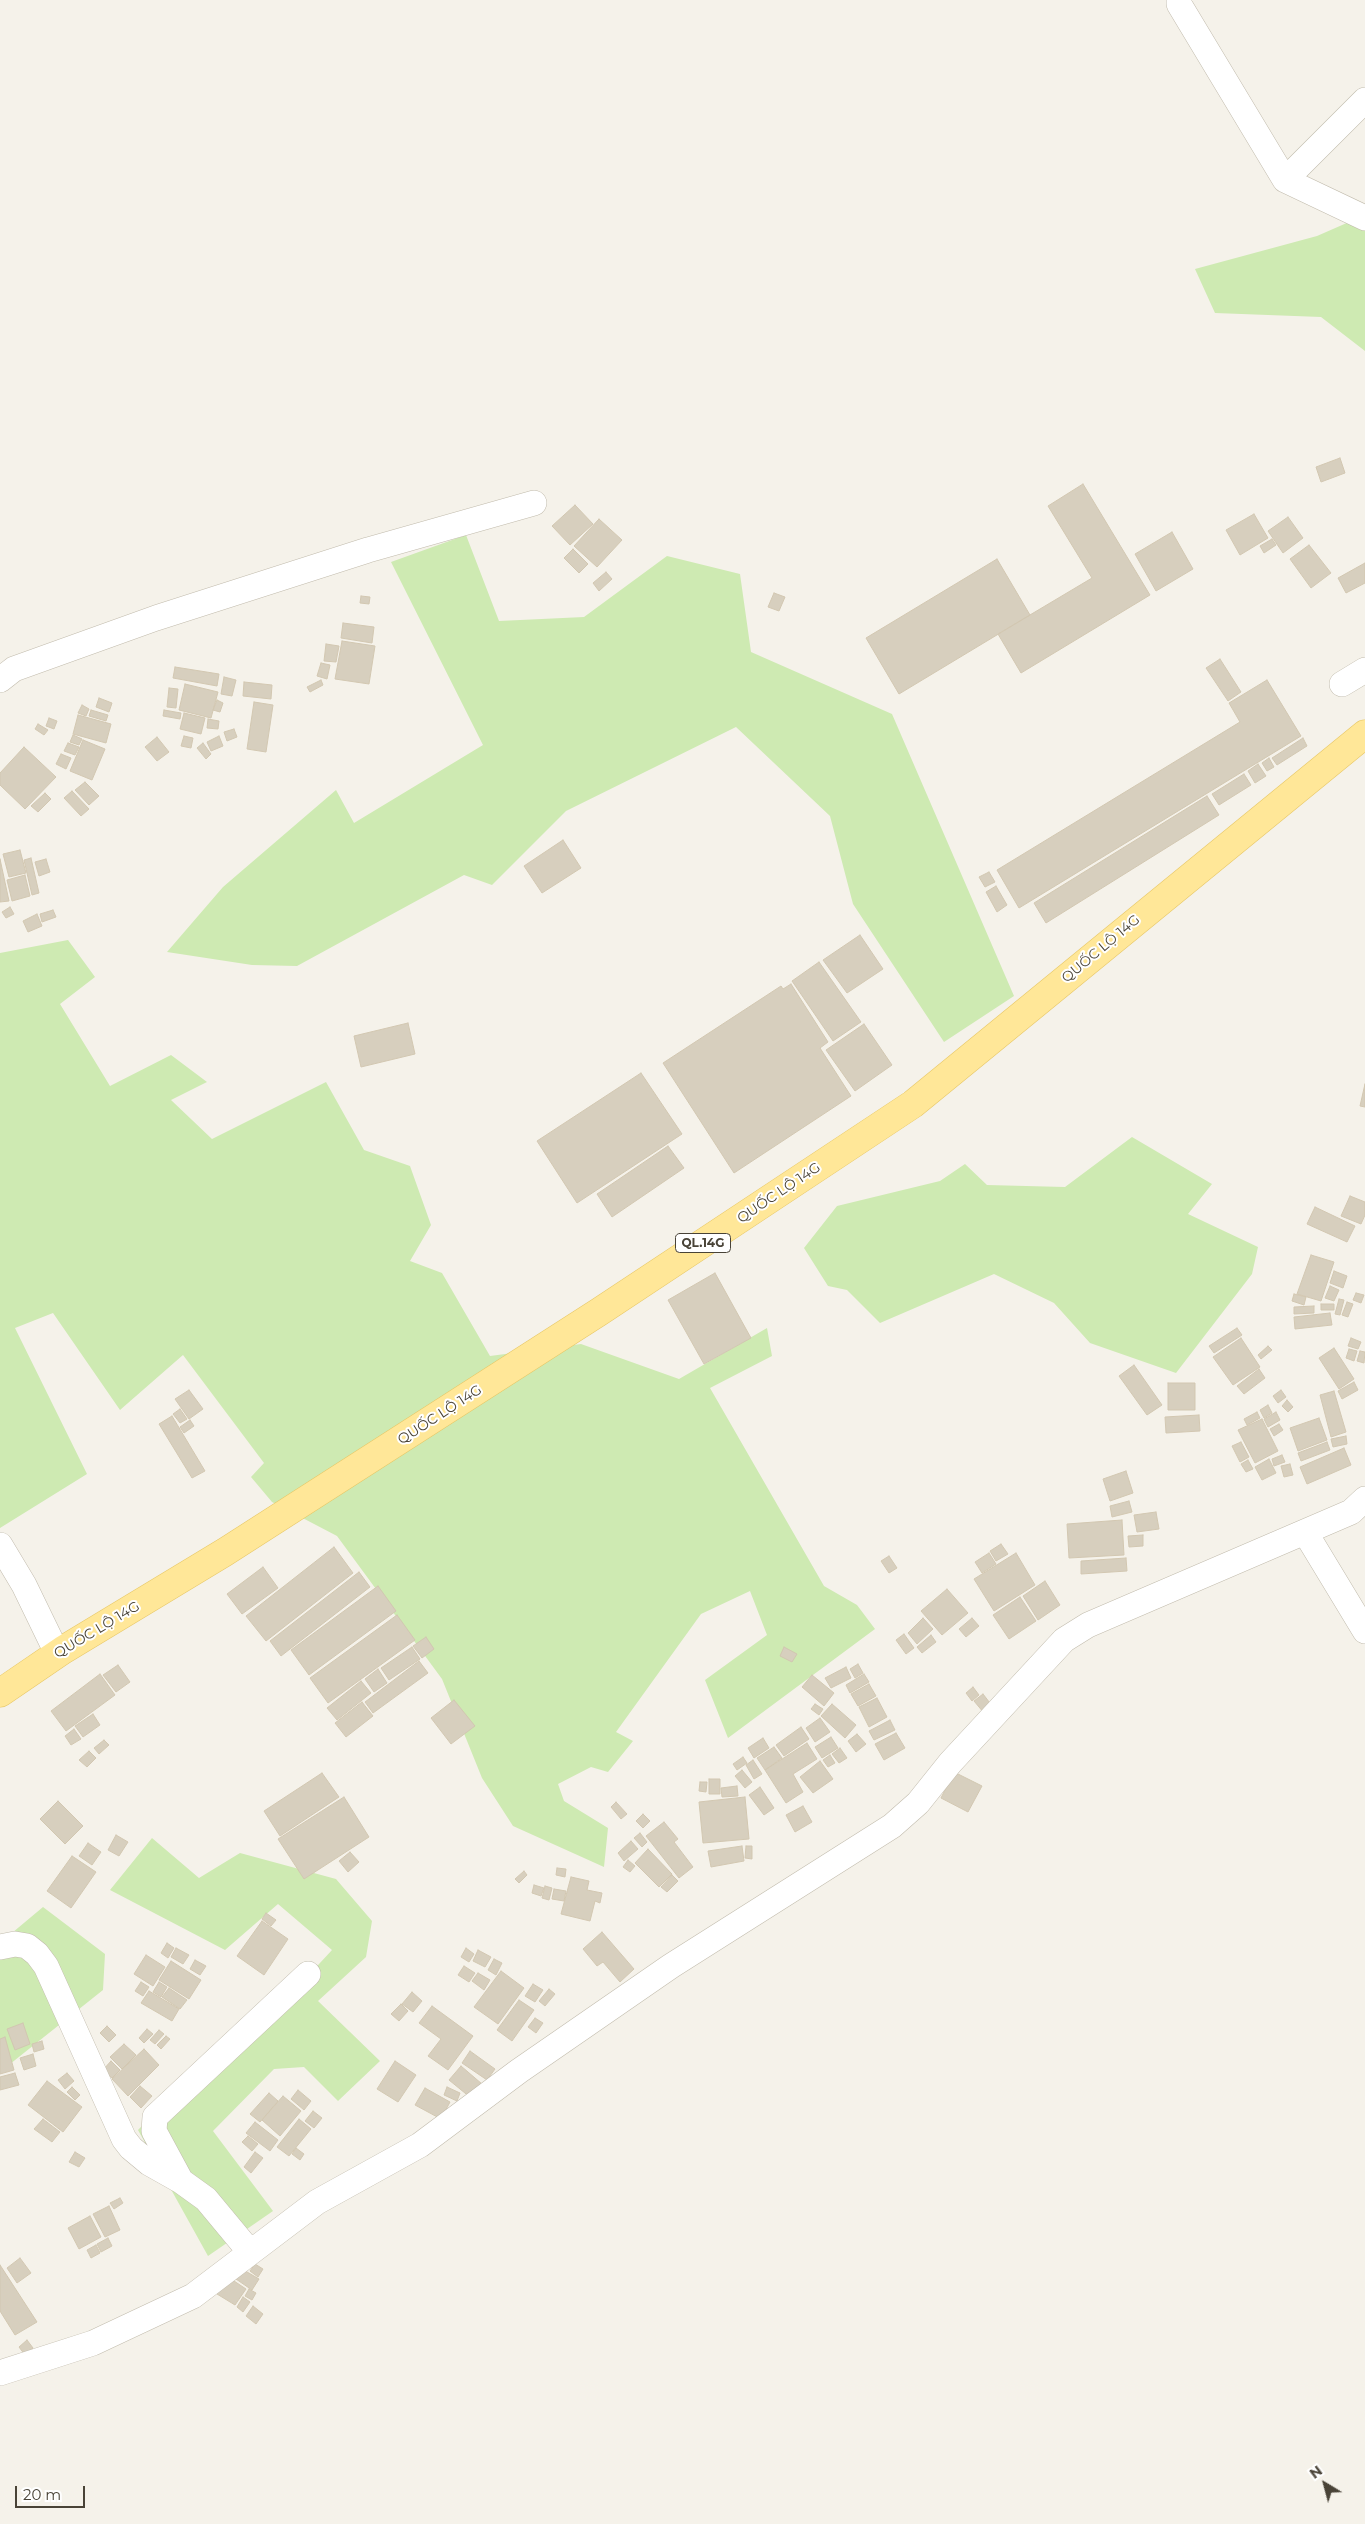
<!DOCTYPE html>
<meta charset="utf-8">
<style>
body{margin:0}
#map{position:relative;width:1365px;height:2524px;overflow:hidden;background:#f5f2ea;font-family:Montserrat,sans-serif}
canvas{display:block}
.north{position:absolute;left:1300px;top:2459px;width:50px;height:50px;-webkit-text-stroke:4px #fff;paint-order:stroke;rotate:323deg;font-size:14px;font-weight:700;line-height:20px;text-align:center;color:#494337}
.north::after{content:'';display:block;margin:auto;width:18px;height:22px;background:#494337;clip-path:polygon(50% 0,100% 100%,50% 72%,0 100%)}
.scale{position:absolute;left:15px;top:2486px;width:70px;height:22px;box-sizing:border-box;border:2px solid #494337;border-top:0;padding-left:6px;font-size:15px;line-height:18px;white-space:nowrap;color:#494337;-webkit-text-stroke:4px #fff;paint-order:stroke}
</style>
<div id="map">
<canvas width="1365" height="2524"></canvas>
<div class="north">N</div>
<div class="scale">20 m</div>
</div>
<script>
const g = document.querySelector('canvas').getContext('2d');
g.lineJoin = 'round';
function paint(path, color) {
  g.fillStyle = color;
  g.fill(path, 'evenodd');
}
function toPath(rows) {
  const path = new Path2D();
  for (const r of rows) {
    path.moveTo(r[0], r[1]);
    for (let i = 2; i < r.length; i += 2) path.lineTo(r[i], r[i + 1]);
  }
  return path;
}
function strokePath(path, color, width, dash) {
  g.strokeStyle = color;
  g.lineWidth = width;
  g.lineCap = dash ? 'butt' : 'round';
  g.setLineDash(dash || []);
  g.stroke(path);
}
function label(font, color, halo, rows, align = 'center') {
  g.font = font + ' Montserrat,sans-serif';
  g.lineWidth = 4;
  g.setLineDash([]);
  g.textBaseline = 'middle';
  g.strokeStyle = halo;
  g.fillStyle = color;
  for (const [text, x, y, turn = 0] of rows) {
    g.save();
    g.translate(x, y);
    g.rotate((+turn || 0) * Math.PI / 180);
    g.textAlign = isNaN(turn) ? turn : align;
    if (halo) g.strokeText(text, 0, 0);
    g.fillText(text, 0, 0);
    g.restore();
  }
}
const green = toPath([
 [1365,215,1365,351,1321,317,1215,313,1195,269,1317,236],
 [466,535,499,621,584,617,667,556,740,574,751,652,892,714,1014,996,944,1042,853,904,830,816,736,727,566,811,492,885,464,875,297,966,252,965,167,952,223,887,336,790,354,823,483,745,391,562],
 [68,940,95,977,60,1004,110,1086,171,1055,207,1082,171,1100,212,1139,326,1082,364,1150,410,1166,431,1225,410,1261,442,1273,490,1356,581,1344,679,1379,767,1328,772,1356,710,1388,824,1586,857,1605,875,1629,728,1738,705,1680,767,1635,750,1591,701,1614,616,1732,633,1741,608,1772,591,1767,558,1784,564,1801,608,1828,604,1867,513,1826,482,1778,442,1679,337,1536,272,1502,251,1477,264,1463,183,1355,120,1410,53,1313,15,1328,87,1474,0,1528,0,953],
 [1132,1137,1212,1184,1188,1214,1258,1247,1252,1274,1176,1373,1090,1343,1054,1303,994,1274,880,1323,847,1290,828,1286,804,1248,837,1206,940,1181,965,1164,987,1185,1065,1187],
 [152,1838,199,1878,240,1853,336,1879,372,1921,366,1957,318,2001,380,2061,338,2101,304,2067,274,2069,213,2131,273,2211,208,2256,138,2130,230,2036,269,2018,332,1950,278,1904,225,1950,110,1890],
 [43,1907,105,1954,103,1990,0,2072,0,1943]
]);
const building = toPath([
 [1340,458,1345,473,1321,482,1316,467,1340,458],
 [1083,484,1150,595,1021,673,998,634,1092,578,1048,506,1083,484],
 [575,505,593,524,570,545,552,526,575,505],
 [1254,514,1268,538,1240,555,1226,530,1254,514],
 [1288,517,1303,538,1283,553,1268,531,1288,517],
 [599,519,622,540,597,567,574,546,599,519],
 [1172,532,1193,569,1156,591,1135,554,1172,532],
 [1272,539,1276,545,1264,553,1260,546,1272,539],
 [1309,545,1331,573,1311,588,1290,559,1309,545],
 [573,549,588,564,579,573,564,558,573,549],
 [997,559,1030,615,899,694,866,638,997,559],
 [1365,563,1365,583,1346,593,1338,578,1365,563],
 [606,572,612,579,599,591,593,583,606,572],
 [774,593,785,597,779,611,768,607,774,593],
 [361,596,370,597,369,604,360,603,361,596],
 [343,623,374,627,372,643,341,638,343,623],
 [342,641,375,646,369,684,335,679,342,641],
 [326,644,339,646,336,662,324,661,326,644],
 [1220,659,1241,692,1228,701,1206,668,1220,659],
 [321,663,330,665,327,679,317,676,321,663],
 [175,667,219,674,217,686,173,678,175,667],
 [224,677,236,680,232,696,221,694,224,677],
 [321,680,323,685,310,692,307,687,321,680],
 [1267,680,1301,736,1019,908,997,870,1240,722,1229,703,1267,680],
 [244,682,272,685,271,699,243,696,244,682],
 [185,684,218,692,211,718,179,710,185,684],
 [169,688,178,689,176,708,167,707,169,688],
 [99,698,112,703,109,712,96,707,99,698],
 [217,700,223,703,220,712,213,710,217,700],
 [254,702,273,705,266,752,247,749,254,702],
 [82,705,89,709,86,716,78,713,82,705],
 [91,710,108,715,106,721,89,716,91,710],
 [164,710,181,713,180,719,163,716,164,710],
 [184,713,205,718,201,734,180,729,184,713],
 [78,715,111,724,106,743,73,734,78,715],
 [49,718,57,721,54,729,46,726,49,718],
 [208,719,219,721,218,729,207,728,208,719],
 [38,724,48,730,44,735,35,729,38,724],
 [234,729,237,737,227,741,224,732,234,729],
 [73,735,82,739,79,745,70,742,73,735],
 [184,736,193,738,191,748,181,746,184,736],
 [219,736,223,746,211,751,207,742,219,736],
 [157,737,169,752,157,761,145,747,157,737],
 [1303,738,1307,746,1277,765,1272,758,1303,738],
 [83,740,105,749,92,780,70,771,83,740],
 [68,743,79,747,75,755,64,751,68,743],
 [203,743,211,754,206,759,197,748,203,743],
 [24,747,56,777,25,809,0,785,0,773,24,747],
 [61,754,71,758,66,769,56,764,61,754],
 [1269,758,1274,767,1267,771,1262,763,1269,758],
 [1258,764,1266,776,1255,783,1248,771,1258,764],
 [1244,774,1251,785,1219,805,1212,794,1244,774],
 [85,782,99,796,89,805,75,790,85,782],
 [72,791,89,809,81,816,64,798,72,791],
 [45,793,51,799,38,812,31,806,45,793],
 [1207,796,1219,815,1046,923,1034,903,1207,796],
 [563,840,581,868,542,893,524,866,563,840],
 [20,850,26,873,9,877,3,854,20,850],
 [31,858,39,893,32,895,24,860,31,858],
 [0,859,9,901,0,902,0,859],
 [46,859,50,872,39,876,35,862,46,859],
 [989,872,995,882,985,887,979,877,989,872],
 [25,875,30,896,12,901,7,880,25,875],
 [996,886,1007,905,997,912,986,892,996,886],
 [10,907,14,914,6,918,2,912,10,907],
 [53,910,56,917,42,922,40,914,53,910],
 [37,914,42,926,28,932,23,921,37,914],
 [860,935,883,969,847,993,823,960,860,935],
 [819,962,861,1022,833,1041,792,981,819,962],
 [791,984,828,1042,820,1048,851,1096,734,1173,663,1063,781,986,783,989,791,984],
 [408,1023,415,1054,361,1067,354,1036,408,1023],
 [864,1024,892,1065,855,1091,826,1050,864,1024],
 [641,1073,682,1134,577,1203,537,1141,641,1073],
 [1365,1084,1365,1107,1360,1106,1365,1084],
 [668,1146,684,1168,612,1217,597,1194,668,1146],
 [1350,1196,1365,1202,1365,1215,1361,1224,1341,1216,1350,1196],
 [1315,1207,1355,1226,1347,1242,1307,1224,1315,1207],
 [1311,1255,1334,1262,1321,1301,1297,1294,1311,1255],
 [1334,1271,1347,1276,1343,1288,1330,1283,1334,1271],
 [715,1273,751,1338,704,1364,668,1300,715,1273],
 [1330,1286,1339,1290,1334,1301,1325,1298,1330,1286],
 [1356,1293,1364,1295,1361,1303,1353,1300,1356,1293],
 [1294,1294,1306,1297,1304,1305,1292,1301,1294,1294],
 [1339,1299,1344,1300,1340,1315,1335,1314,1339,1299],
 [1347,1302,1353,1304,1348,1317,1342,1315,1347,1302],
 [1321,1304,1334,1304,1334,1310,1321,1310,1321,1304],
 [1314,1306,1314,1313,1294,1314,1294,1307,1314,1306],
 [1330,1313,1332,1325,1295,1329,1294,1317,1330,1313],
 [1237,1328,1242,1335,1214,1353,1209,1346,1237,1328],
 [1241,1338,1260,1367,1233,1385,1213,1357,1241,1338],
 [1351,1338,1361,1342,1358,1349,1348,1346,1351,1338],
 [1268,1346,1272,1350,1261,1359,1258,1355,1268,1346],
 [1334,1348,1354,1379,1339,1389,1319,1358,1334,1348],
 [1349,1349,1357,1351,1354,1361,1346,1358,1349,1349],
 [1360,1351,1365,1352,1364,1363,1357,1361,1360,1351],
 [1134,1365,1162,1405,1147,1415,1119,1376,1134,1365],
 [1259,1369,1265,1378,1244,1394,1237,1386,1259,1369],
 [1354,1382,1358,1390,1342,1399,1338,1391,1354,1382],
 [1168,1383,1195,1383,1195,1410,1168,1410,1168,1383],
 [189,1390,203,1409,189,1419,175,1399,189,1390],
 [1281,1390,1286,1397,1278,1403,1273,1396,1281,1390],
 [1334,1391,1346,1432,1331,1437,1320,1395,1334,1391],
 [1287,1400,1293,1407,1288,1412,1282,1406,1287,1400],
 [1268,1405,1272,1413,1264,1418,1260,1410,1268,1405],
 [180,1409,187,1419,180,1423,173,1414,180,1409],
 [1257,1412,1260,1418,1247,1425,1244,1419,1257,1412],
 [1276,1412,1280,1420,1268,1427,1264,1419,1276,1412],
 [1199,1415,1200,1431,1166,1433,1165,1417,1199,1415],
 [172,1416,205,1471,192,1478,159,1424,172,1416],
 [1319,1418,1327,1440,1298,1451,1290,1428,1319,1418],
 [1262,1419,1278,1451,1255,1463,1238,1430,1262,1419],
 [190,1420,194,1426,184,1433,180,1427,190,1420],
 [1279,1424,1283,1430,1274,1436,1270,1429,1279,1424],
 [1346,1436,1347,1444,1333,1447,1331,1439,1346,1436],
 [1241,1442,1249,1457,1240,1462,1232,1446,1241,1442],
 [1327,1442,1330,1450,1301,1461,1298,1453,1327,1442],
 [1344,1448,1351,1465,1307,1484,1300,1467,1344,1448],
 [1282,1455,1285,1462,1274,1466,1272,1459,1282,1455],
 [1269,1459,1276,1473,1262,1480,1255,1467,1269,1459],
 [1248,1460,1253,1469,1246,1472,1241,1464,1248,1460],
 [1290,1464,1293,1475,1284,1477,1281,1466,1290,1464],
 [1126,1471,1133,1493,1110,1501,1103,1479,1126,1471],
 [1129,1501,1132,1512,1112,1517,1110,1506,1129,1501],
 [1156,1512,1159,1529,1137,1532,1134,1515,1156,1512],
 [1122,1520,1124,1555,1069,1558,1067,1524,1122,1520],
 [1143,1535,1143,1546,1129,1547,1128,1536,1143,1535],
 [1001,1544,1008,1554,996,1561,990,1551,1001,1544],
 [334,1547,353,1573,266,1641,246,1616,334,1547],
 [989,1553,996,1564,982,1573,975,1562,989,1553],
 [1016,1553,1035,1585,994,1611,974,1579,1016,1553],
 [889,1556,897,1568,889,1573,881,1561,889,1556],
 [1126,1558,1127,1571,1081,1574,1081,1561,1126,1558],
 [263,1567,278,1588,242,1614,227,1594,263,1567],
 [359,1572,370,1587,281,1656,270,1641,359,1572],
 [1045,1581,1060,1605,1038,1620,1023,1596,1045,1581],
 [378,1586,396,1611,309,1675,291,1650,378,1586],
 [947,1589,968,1613,942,1635,921,1611,947,1589],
 [1020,1597,1036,1621,1009,1639,993,1615,1020,1597],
 [397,1615,415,1640,328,1703,310,1678,397,1615],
 [923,1618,933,1629,917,1644,908,1633,923,1618],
 [972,1618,979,1626,966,1637,959,1629,972,1618],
 [904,1634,914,1648,906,1654,896,1640,904,1634],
 [931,1635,936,1642,922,1653,917,1647,931,1635],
 [426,1637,434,1649,422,1658,413,1646,426,1637],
 [412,1647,420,1659,389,1680,381,1668,412,1647],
 [784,1647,797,1654,792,1662,780,1656,784,1647],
 [419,1661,428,1673,373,1713,365,1702,419,1661],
 [858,1664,863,1673,855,1678,850,1669,858,1664],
 [118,1665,130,1682,116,1692,103,1675,118,1665],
 [846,1667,851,1678,831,1688,825,1678,846,1667],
 [378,1669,387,1683,374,1692,365,1679,378,1669],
 [100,1674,115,1695,66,1731,51,1711,100,1674],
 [864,1674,869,1682,850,1693,846,1685,864,1674],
 [812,1675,834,1693,824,1706,802,1687,812,1675],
 [361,1681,371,1693,337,1720,327,1708,361,1681],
 [869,1684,876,1696,858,1706,851,1694,869,1684],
 [973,1687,979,1695,972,1701,966,1693,973,1687],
 [983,1694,993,1707,984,1713,974,1701,983,1694],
 [877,1698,887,1717,869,1727,859,1707,877,1698],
 [454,1700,475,1726,451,1744,431,1718,454,1700],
 [362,1702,373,1716,346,1737,335,1723,362,1702],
 [815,1704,823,1709,819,1715,811,1709,815,1704],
 [832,1704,856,1725,845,1738,821,1716,832,1704],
 [93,1714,100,1725,83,1737,75,1726,93,1714],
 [820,1718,830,1732,815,1742,806,1728,820,1718],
 [890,1720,895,1730,874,1740,869,1731,890,1720],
 [801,1727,809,1739,784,1756,776,1745,801,1727],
 [74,1729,81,1739,71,1745,65,1736,74,1729],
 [896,1733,905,1748,884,1760,875,1744,896,1733],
 [857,1734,866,1744,856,1752,848,1741,857,1734],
 [831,1737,838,1748,822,1758,815,1747,831,1737],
 [763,1738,769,1748,754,1758,748,1748,763,1738],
 [104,1740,109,1745,99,1754,94,1748,104,1740],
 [807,1743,817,1759,793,1774,803,1792,786,1803,765,1770,807,1743],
 [774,1747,782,1758,765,1770,757,1758,774,1747],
 [840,1748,847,1758,839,1763,832,1754,840,1748],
 [89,1751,96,1758,87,1767,79,1760,89,1751],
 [830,1755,835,1763,828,1767,823,1760,830,1755],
 [743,1757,747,1763,737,1770,733,1764,743,1757],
 [753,1760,762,1774,754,1779,746,1765,753,1760],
 [820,1761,833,1779,813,1793,800,1777,820,1761],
 [742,1770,752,1782,745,1788,735,1776,742,1770],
 [954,1772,982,1786,968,1812,941,1798,954,1772],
 [322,1773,339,1797,280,1836,264,1811,322,1773],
 [709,1779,720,1779,720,1794,709,1794,709,1779],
 [700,1782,707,1782,706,1792,699,1791,700,1782],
 [737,1786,738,1796,722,1797,721,1788,737,1786],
 [760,1787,774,1808,764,1815,749,1795,760,1787],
 [344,1797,369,1837,304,1879,278,1839,344,1797],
 [745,1797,749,1839,703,1843,699,1802,745,1797],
 [58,1801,83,1826,65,1844,40,1819,58,1801],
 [616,1802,627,1814,621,1819,611,1807,616,1802],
 [803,1806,812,1822,795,1832,786,1815,803,1806],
 [643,1814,650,1821,643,1828,636,1821,643,1814],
 [664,1822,678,1839,674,1842,693,1867,679,1878,646,1836,664,1822],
 [640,1833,647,1842,642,1847,634,1838,640,1833],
 [116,1835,128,1842,119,1856,108,1850,116,1835],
 [631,1841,638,1849,624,1861,618,1853,631,1841],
 [88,1843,101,1852,92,1865,79,1856,88,1843],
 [742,1846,744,1861,711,1867,708,1851,742,1846],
 [746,1846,752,1846,752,1859,745,1858,746,1846],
 [648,1849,672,1874,659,1887,635,1863,648,1849],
 [350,1852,359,1862,348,1872,339,1861,350,1852],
 [72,1856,96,1872,71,1908,47,1891,72,1856],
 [628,1860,635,1866,630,1872,623,1867,628,1860],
 [557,1868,566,1869,565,1877,556,1875,557,1868],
 [524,1871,527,1875,519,1883,515,1879,524,1871],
 [672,1875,678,1881,667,1892,661,1887,672,1875],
 [571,1877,589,1881,587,1890,602,1893,600,1903,595,1901,590,1921,561,1914,571,1877],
 [534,1885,544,1888,541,1896,532,1893,534,1885],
 [545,1886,552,1888,549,1900,542,1898,545,1886],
 [554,1889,566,1891,564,1901,552,1899,554,1889],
 [266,1913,276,1920,271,1926,262,1919,266,1913],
 [262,1921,288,1939,264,1975,237,1956,262,1921],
 [602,1932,634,1969,620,1982,603,1962,597,1966,583,1949,602,1932],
 [167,1943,174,1948,168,1958,161,1953,167,1943],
 [176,1948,189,1955,183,1964,171,1957,176,1948],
 [466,1948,474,1954,469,1962,461,1957,466,1948],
 [478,1950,491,1957,485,1967,473,1961,478,1950],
 [146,1955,165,1967,153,1986,134,1974,146,1955],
 [494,1959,502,1963,496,1975,488,1970,494,1959],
 [195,1960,206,1966,200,1975,190,1969,195,1960],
 [171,1961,201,1980,189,1999,159,1980,171,1961],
 [464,1966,475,1973,469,1982,458,1975,464,1966],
 [501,1971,524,1988,498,2024,474,2007,501,1971],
 [478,1973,490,1980,484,1990,472,1981,478,1973],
 [141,1982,149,1987,143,1996,135,1991,141,1982],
 [159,1982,167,1987,161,1997,153,1992,159,1982],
 [533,1984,543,1990,535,2002,525,1996,533,1984],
 [169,1988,187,2000,180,2009,162,1997,169,1988],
 [549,1989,555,1994,545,2006,539,2001,549,1989],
 [149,1991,179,2009,172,2021,141,2003,149,1991],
 [412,1992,422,2001,413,2012,402,2004,412,1992],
 [519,2000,534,2010,512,2041,497,2030,519,2000],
 [401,2004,408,2011,399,2021,391,2014,401,2004],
 [432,2006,473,2036,448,2070,428,2056,441,2039,419,2023,432,2006],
 [535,2018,543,2023,536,2033,528,2027,535,2018],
 [23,2023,30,2044,15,2050,7,2029,23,2023],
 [107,2026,116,2035,109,2042,100,2033,107,2026],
 [147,2029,153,2034,144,2043,139,2038,147,2029],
 [159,2030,164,2034,155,2044,150,2040,159,2030],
 [166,2036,170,2039,161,2049,157,2045,166,2036],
 [5,2037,14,2070,0,2074,0,2039,5,2037],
 [42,2041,44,2049,34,2052,32,2044,42,2041],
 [124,2044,136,2055,122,2069,110,2057,124,2044],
 [144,2049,159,2065,128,2096,112,2079,144,2049],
 [470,2051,495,2069,487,2080,462,2063,470,2051],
 [33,2054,36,2066,24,2070,20,2058,33,2054],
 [111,2061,120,2070,112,2078,103,2070,111,2061],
 [395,2061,416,2075,398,2102,377,2089,395,2061],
 [461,2066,482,2084,471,2098,449,2080,461,2066],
 [15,2073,19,2085,0,2090,0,2077,15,2073],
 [67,2073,74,2081,65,2089,58,2080,67,2073],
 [47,2081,82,2107,63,2132,28,2105,47,2081],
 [140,2086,152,2096,141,2108,130,2097,140,2086],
 [72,2087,80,2095,75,2100,67,2092,72,2087],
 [447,2087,460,2093,457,2101,444,2095,447,2087],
 [425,2088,450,2102,441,2119,415,2105,425,2088],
 [298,2090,311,2101,304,2110,291,2099,298,2090],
 [269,2093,278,2101,260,2122,250,2114,269,2093],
 [283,2096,301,2111,280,2136,262,2120,283,2096],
 [313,2111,322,2118,314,2128,305,2121,313,2111],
 [43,2119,60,2132,52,2142,34,2129,43,2119],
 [299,2119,311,2129,289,2156,277,2147,299,2119],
 [255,2122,278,2140,270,2151,246,2133,255,2122],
 [248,2136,258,2144,252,2151,242,2142,248,2136],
 [296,2148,304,2154,300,2160,292,2154,296,2148],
 [75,2152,85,2158,79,2167,69,2162,75,2152],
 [255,2152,263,2158,251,2173,244,2167,255,2152],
 [120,2198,123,2203,114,2209,110,2203,120,2198],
 [109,2206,120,2230,105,2237,93,2214,109,2206],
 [90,2216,101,2237,79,2249,68,2228,90,2216],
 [108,2238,112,2246,101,2252,97,2244,108,2238],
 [96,2245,100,2253,91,2258,87,2250,96,2245],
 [20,2258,31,2273,17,2283,7,2268,20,2258],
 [255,2264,263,2269,258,2277,250,2271,255,2264],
 [0,2265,37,2322,15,2335,0,2311,0,2265],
 [242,2269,259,2279,252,2290,236,2279,242,2269],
 [228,2277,246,2289,235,2305,217,2294,228,2277],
 [249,2289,256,2293,252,2300,245,2296,249,2289],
 [243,2297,250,2302,243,2312,237,2307,243,2297],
 [253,2306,263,2314,256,2324,246,2316,253,2306],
 [27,2340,33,2348,25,2355,19,2347,27,2340]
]);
const minor = toPath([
 [1179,0,1179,4,1285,180,1365,218],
 [1285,180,1365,100],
 [0,680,14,669,156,618,368,550,534,503],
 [1342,684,1365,670],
 [1305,1532,1365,1631],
 [0,1545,24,1585,57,1653],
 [0,1947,15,1944,27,1946,37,1954,46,1966,124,2139,131,2148,149,2163,181,2181,206,2199,250,2252],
 [181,2181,154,2131,155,2117,308,1974],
 [0,2373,93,2343,193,2296,317,2202,420,2145,519,2071,671,1966,892,1826,918,1803,950,1763,1064,1640,1088,1625,1351,1512,1365,1499]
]);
const primary = toPath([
 [0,1693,63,1650,225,1552,599,1312,913,1104,1365,734]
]);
const shields = [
 [703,1243,55]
];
const shieldNames = [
 ["QL.14G",703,1243]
];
const streetNames = [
 ["QUỐC LỘ 14G",1101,949,-40],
 ["QUỐC LỘ 14G",779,1193,-34],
 ["QUỐC LỘ 14G",440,1415,-33],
 ["QUỐC LỘ 14G",97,1630,-31]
];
paint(green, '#ceeab2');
paint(building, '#d7cfbe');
strokePath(building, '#d2c7b1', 1);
strokePath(minor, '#c1bbac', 26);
strokePath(primary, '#e7c766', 29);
strokePath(minor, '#fff', 25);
strokePath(primary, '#ffe798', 28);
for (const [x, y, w] of shields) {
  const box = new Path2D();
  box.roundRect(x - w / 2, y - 9.5, w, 19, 4);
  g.fillStyle = '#fff';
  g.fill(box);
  strokePath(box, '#494337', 1);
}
label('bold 12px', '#494337', null, shieldNames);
label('14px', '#494337', '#fff', streetNames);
</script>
